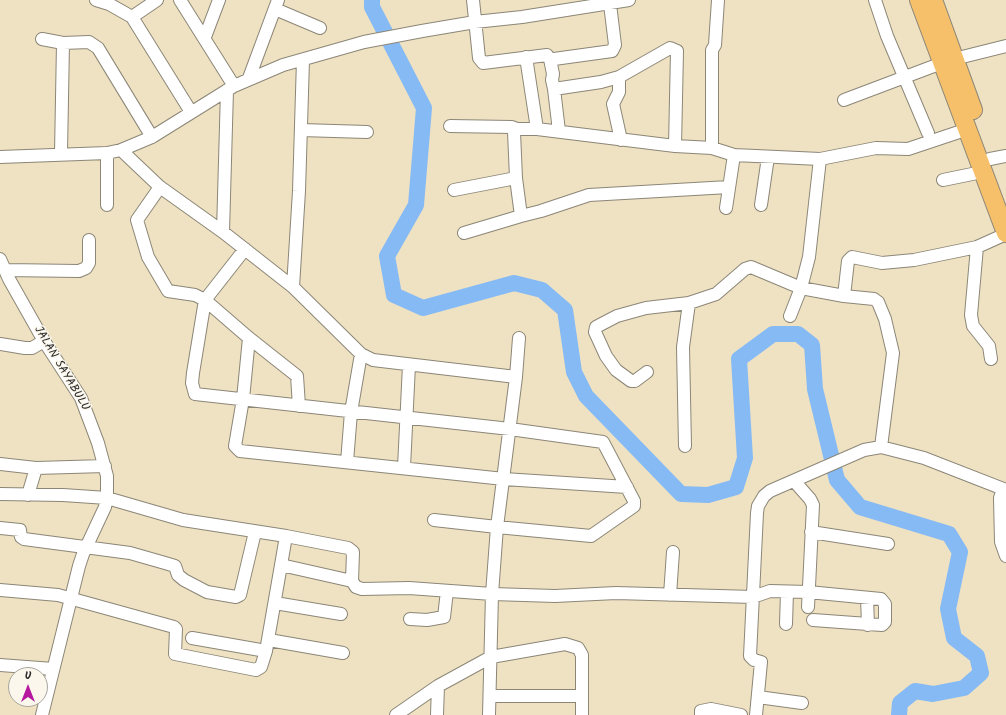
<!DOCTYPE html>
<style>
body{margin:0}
#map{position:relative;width:1006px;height:715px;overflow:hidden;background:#eee2c3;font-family:Kalam,sans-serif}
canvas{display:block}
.north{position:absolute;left:8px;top:667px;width:40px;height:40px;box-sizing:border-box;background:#fbf7ec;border:1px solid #a8a59f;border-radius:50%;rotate:0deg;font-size:11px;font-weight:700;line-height:16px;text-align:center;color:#2b2b2b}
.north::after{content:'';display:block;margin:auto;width:14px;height:18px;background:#b5179e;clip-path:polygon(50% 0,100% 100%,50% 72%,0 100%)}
</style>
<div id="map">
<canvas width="1006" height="715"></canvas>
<div class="north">U</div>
</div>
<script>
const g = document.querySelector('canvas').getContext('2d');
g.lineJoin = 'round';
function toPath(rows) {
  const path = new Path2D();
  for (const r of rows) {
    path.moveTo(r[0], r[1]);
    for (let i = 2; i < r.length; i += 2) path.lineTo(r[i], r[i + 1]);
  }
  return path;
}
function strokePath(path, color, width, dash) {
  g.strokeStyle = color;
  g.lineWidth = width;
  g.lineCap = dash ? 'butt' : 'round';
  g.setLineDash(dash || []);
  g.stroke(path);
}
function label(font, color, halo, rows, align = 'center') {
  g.font = font + ' Kalam,sans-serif';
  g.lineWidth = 3;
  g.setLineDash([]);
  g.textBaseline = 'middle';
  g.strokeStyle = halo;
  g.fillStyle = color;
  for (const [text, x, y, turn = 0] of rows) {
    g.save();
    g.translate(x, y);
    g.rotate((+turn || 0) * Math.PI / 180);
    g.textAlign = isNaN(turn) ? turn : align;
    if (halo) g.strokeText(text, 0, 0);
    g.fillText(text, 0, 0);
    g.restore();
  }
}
const river = toPath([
 [372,0,372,7,424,108,416,205,387,256,394,295,423,308,514,283,542,290,565,310,574,372,586,396,681,494,708,495,736,487,745,458,739,359,773,334,798,334,812,345,815,389,837,480,860,507,949,534,960,552,948,609,954,638,977,656,981,673,964,688,933,694,915,691,900,703,899,715]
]);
const minor = toPath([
 [96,0,109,4,132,17,157,0],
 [180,0,234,86],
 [473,0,479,58,483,63,547,55,550,59,554,59,612,51,615,45,610,4],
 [875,0,887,36,928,133],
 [275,9,320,28],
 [132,17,191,112],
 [205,37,219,0],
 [42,39,63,43,89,42,98,48,152,137],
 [526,57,537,129],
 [550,59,553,74,552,80,554,89,601,82,619,77,670,48,677,51,675,146],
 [954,59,1006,46],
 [303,60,299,191,293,287,361,354,373,360,516,377],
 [619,77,619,92,613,104,621,140],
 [249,78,278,0],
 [554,89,559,131],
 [844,100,942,63],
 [450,126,512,127,517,129],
 [301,130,367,132],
 [712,148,712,50,715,45,718,0],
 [121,150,160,187,223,232,293,287],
 [61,153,63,43],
 [0,157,107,153,121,150,152,137,234,86,283,65,364,42,422,31,475,22,522,17,629,0],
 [990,159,1006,156],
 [943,180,982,172],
 [160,187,137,220,148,257,168,291,195,295,205,300,249,338,297,376,299,406],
 [729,187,589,195,541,211,521,216,516,178,514,132,517,129,537,129,675,146,712,148,734,155,820,159,876,148,908,149,968,129],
 [454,190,516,178],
 [107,205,107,153],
 [761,205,768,157],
 [726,208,734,155],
 [223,232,227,90],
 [464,233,521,216],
 [977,247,971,315,973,326,989,346,991,359],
 [0,259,9,279,44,341,81,398,98,443,107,476,107,498,105,507,83,554,79,566,42,715],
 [5,270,79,271,86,268,89,263,89,240],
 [844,296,848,261,852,257,882,263,914,260,977,247,1006,234],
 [205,300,193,373,192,383,195,394,510,429,603,442,634,501,634,506,591,536,497,527,492,594,555,596,616,593,753,597,770,591,808,592,881,599,885,604,885,622,882,625,813,620],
 [205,300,245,249],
 [790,316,801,288,809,257,820,159],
 [249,338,243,399,235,446,240,451,504,479,627,487],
 [0,344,25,348,32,348,44,341],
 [647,372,635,381,631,381,616,370,606,356,595,332,596,327,617,316,646,308,689,303,716,294,745,269,751,267,801,288,844,296,874,299,878,302,885,319,893,353,881,447],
 [685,446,683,347,689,303],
 [347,462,351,412,361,354],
 [0,464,36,468,105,466],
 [404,467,409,365],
 [795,482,810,499,813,505,808,607],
 [1003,489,1000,498,1001,542,1006,556],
 [0,494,63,495,107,498,183,520,286,536,348,548,353,552,352,581,356,587,362,589,409,588,492,594,489,715],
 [28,495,36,468],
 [434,520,497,527,516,377,519,338],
 [0,528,20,530,21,537,24,539,130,553,165,563,175,566,178,575,184,580,207,592,236,597,240,595,255,532],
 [811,532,888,544],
 [286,536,281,565,352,581],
 [0,590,58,595,174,627,176,629,175,654,256,670,261,667,266,651,281,565],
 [670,595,673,552],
 [867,598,868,625],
 [275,603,341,614],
 [410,619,427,620,444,617,447,591],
 [786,624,787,592],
 [192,638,266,651],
 [269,640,343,653],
 [0,665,53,669],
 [490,696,582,696],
 [758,697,802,703],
 [396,715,438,686,491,657,565,644,578,648,582,655,582,715],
 [437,715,438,686],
 [701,715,701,711,711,709,741,715],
 [756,715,761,662,754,660,750,656,757,513,758,506,764,496,770,491,864,450,881,447,924,458,1006,490]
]);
const highway = toPath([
 [919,0,1006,233],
 [933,0,973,110]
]);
const streetNames = [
 ["JALAN SAYABULU",61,369,59]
];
strokePath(river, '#86baf4', 16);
strokePath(minor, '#8c8677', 14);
strokePath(highway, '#8c8677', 20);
strokePath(minor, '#fff', 12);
strokePath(highway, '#f6c06b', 18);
label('12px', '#2b2b2b', '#fbf7ec', streetNames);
</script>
